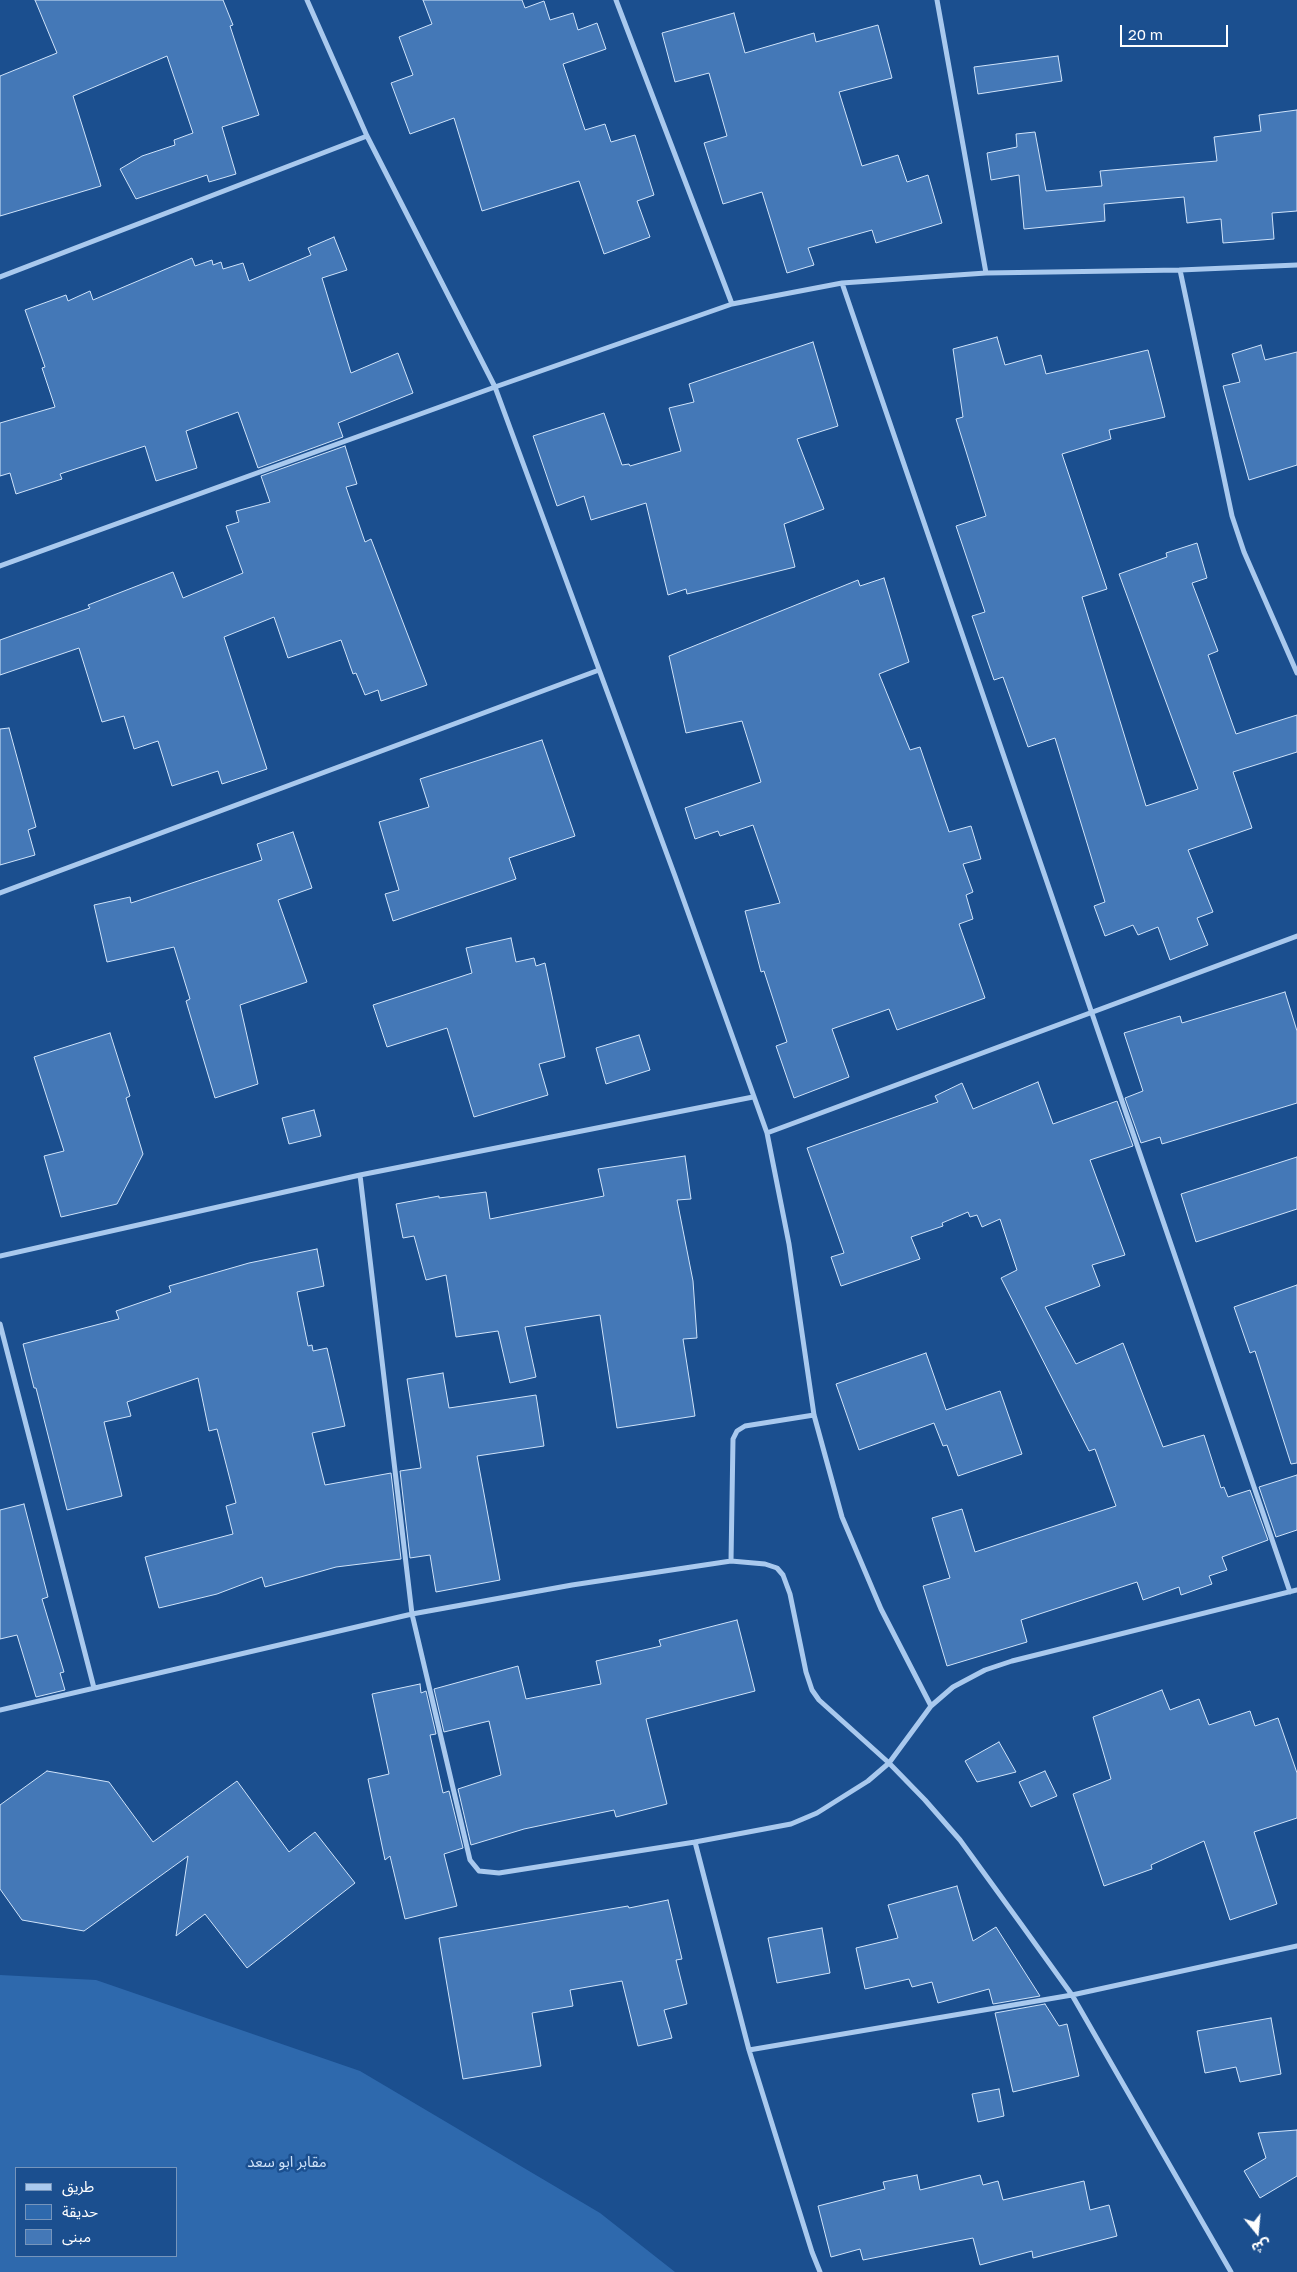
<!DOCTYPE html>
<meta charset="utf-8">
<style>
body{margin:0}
#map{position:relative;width:1297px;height:2272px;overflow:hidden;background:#1b4f8f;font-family:"Golos Text","Noto Sans Arabic",sans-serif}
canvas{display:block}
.legend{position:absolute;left:15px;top:2167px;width:162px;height:90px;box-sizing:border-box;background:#1b4f8f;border:1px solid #7695bc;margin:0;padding:6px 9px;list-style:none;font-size:15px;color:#fff}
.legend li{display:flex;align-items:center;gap:10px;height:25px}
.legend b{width:25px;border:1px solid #7695bc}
.north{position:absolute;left:1232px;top:2207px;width:50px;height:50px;-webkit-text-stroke:4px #1b4f8f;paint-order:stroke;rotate:163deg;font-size:14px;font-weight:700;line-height:20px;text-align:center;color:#fff}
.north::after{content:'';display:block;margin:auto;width:18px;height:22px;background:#fff;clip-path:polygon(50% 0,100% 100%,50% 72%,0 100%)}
.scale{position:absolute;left:1120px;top:25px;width:108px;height:22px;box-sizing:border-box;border:2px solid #fff;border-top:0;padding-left:6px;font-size:15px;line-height:18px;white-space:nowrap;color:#fff;-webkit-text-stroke:4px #1b4f8f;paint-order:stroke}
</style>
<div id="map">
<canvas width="1297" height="2272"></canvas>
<ul class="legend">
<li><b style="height:6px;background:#a9c9ee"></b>طريق</li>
<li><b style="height:14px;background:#2e69ad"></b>حديقة</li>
<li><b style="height:14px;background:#4478b7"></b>مبنى</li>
</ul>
<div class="north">ش</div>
<div class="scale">20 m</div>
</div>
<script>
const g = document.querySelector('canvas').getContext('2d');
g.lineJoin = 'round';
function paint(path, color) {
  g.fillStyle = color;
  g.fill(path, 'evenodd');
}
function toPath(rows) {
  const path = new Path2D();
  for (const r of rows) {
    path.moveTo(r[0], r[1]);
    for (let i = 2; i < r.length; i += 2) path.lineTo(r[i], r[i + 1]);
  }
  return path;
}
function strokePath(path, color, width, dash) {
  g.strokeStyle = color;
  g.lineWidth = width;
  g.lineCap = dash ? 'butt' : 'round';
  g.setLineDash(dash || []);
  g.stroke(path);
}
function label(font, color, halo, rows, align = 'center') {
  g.font = font + ' "Golos Text","Noto Sans Arabic",sans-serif';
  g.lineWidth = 5;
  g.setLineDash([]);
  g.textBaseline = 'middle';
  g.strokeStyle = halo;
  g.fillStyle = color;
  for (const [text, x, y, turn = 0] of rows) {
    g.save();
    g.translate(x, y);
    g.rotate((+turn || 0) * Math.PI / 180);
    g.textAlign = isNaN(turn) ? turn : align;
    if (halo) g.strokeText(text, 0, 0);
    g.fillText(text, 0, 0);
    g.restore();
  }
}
const green = toPath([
 [0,1975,96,1980,360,2071,600,2213,675,2272,0,2272],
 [16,2168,176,2168,176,2256,16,2256]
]);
const building = toPath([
 [35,0,223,0,233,25,230,26,259,115,222,127,236,174,209,182,207,175,136,199,120,169,142,156,175,145,174,140,193,133,167,56,73,96,101,186,0,216,0,76,57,53,35,0],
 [423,0,522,0,525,8,544,1,550,20,573,13,578,30,597,23,606,49,563,64,585,130,605,124,611,142,635,135,654,195,637,201,650,237,604,254,579,181,482,211,454,118,410,134,391,83,413,75,399,37,432,24,423,0],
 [734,13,745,53,814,33,816,42,878,25,892,78,839,92,862,166,898,155,907,182,928,175,942,223,876,243,872,230,808,248,814,265,787,273,762,192,723,204,704,143,727,136,709,73,675,82,662,33,734,13],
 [1058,56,1062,81,978,94,974,67,1058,56],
 [1297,110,1297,211,1272,213,1274,239,1223,243,1221,219,1187,223,1184,197,1104,204,1105,221,1024,229,1019,175,991,180,987,153,1017,147,1016,134,1035,132,1046,191,1102,186,1100,171,1217,161,1214,137,1261,131,1259,115,1297,110],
 [334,237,347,270,322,278,351,373,398,353,413,393,338,423,343,437,258,468,238,412,186,431,197,468,156,481,145,446,60,474,62,479,16,494,10,473,0,476,0,423,55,407,42,368,45,367,25,310,66,295,68,301,90,291,93,300,192,258,195,266,212,260,213,265,221,262,223,269,243,263,249,281,311,255,308,248,334,237],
 [997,337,1005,365,1041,355,1046,374,1148,350,1165,417,1109,430,1111,439,1062,454,1107,589,1082,597,1146,806,1198,789,1119,574,1167,557,1166,553,1197,543,1207,578,1192,583,1218,651,1208,655,1236,734,1297,715,1297,752,1233,772,1252,828,1188,850,1213,912,1197,918,1208,945,1170,960,1158,927,1138,935,1133,925,1105,936,1094,906,1105,902,1055,738,1028,747,1003,677,994,680,972,616,985,612,956,526,986,516,956,419,963,417,953,349,997,337],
 [813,342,838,426,797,439,824,509,784,524,795,567,687,594,686,589,668,595,646,503,591,520,584,496,557,506,533,436,604,413,622,465,629,464,630,466,681,451,669,408,694,402,689,384,813,342],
 [1261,345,1265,360,1297,352,1297,465,1249,480,1223,386,1240,382,1232,354,1261,345],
 [345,446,357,484,346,487,365,542,371,539,427,685,381,701,378,690,365,695,356,673,353,674,341,640,288,658,274,617,224,637,267,769,222,784,218,771,172,786,158,741,134,749,124,716,102,722,79,648,0,675,0,640,90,608,88,605,173,572,183,598,243,573,226,526,239,522,236,511,270,502,261,476,345,446],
 [884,578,909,662,879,674,910,750,920,747,949,832,971,826,981,859,963,864,973,892,966,895,973,919,959,924,985,998,897,1030,889,1009,832,1029,849,1077,794,1098,776,1046,787,1042,764,971,761,972,745,911,780,903,753,825,720,836,718,831,695,839,685,808,761,782,742,721,686,733,669,656,858,580,860,586,884,578],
 [9,728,36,827,28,830,35,855,0,865,0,729,9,728],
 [542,740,575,836,509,858,516,879,393,921,385,894,399,890,379,822,429,807,420,779,542,740],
 [293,832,312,888,278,900,307,982,240,1005,258,1084,215,1098,186,1001,190,999,174,947,107,962,94,905,130,897,131,903,262,860,257,844,293,832],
 [511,938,516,962,534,958,536,966,545,963,565,1057,539,1064,548,1095,474,1117,447,1028,387,1047,373,1005,472,973,466,948,511,938],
 [1285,992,1297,1031,1297,1103,1162,1144,1160,1137,1141,1143,1125,1098,1143,1091,1124,1033,1180,1016,1182,1023,1285,992],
 [110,1033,130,1096,126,1098,143,1154,117,1204,61,1217,44,1156,64,1151,34,1057,110,1033],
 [639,1035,650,1070,606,1084,596,1048,639,1035],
 [1038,1082,1053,1124,1117,1101,1133,1146,1090,1160,1125,1255,1092,1265,1100,1286,1045,1307,1076,1364,1123,1343,1163,1447,1204,1435,1221,1488,1224,1487,1228,1497,1250,1490,1268,1540,1222,1557,1227,1570,1209,1576,1212,1584,1181,1595,1179,1587,1143,1600,1137,1582,1021,1620,1027,1642,947,1666,923,1586,950,1578,932,1518,962,1509,975,1552,1116,1506,1095,1449,1089,1451,1001,1278,1017,1270,1000,1219,982,1227,977,1215,970,1217,968,1212,942,1223,943,1226,911,1237,920,1259,841,1286,831,1257,844,1253,807,1148,938,1102,935,1096,962,1083,973,1109,1038,1082],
 [314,1110,321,1136,289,1144,282,1118,314,1110],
 [685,1156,691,1199,677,1200,693,1281,697,1338,683,1339,695,1416,617,1428,600,1315,525,1327,536,1377,510,1383,498,1331,456,1337,446,1275,426,1280,414,1236,403,1238,396,1204,439,1196,439,1198,486,1192,490,1219,604,1196,598,1169,685,1156],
 [1297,1157,1297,1209,1196,1242,1181,1194,1297,1157],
 [317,1249,324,1286,297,1292,308,1346,312,1345,313,1351,327,1348,345,1426,312,1433,325,1485,391,1473,401,1559,336,1567,265,1587,262,1577,217,1594,159,1608,145,1557,233,1534,226,1506,236,1503,217,1429,209,1431,198,1378,127,1402,131,1416,104,1422,122,1496,67,1510,36,1388,34,1388,23,1344,119,1319,116,1311,171,1292,169,1286,249,1263,317,1249],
 [1297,1285,1297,1463,1291,1464,1255,1351,1250,1353,1234,1307,1297,1285],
 [926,1353,946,1410,1000,1391,1022,1454,958,1476,947,1445,943,1446,934,1423,859,1450,836,1384,926,1353],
 [443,1373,449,1408,536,1395,544,1446,477,1456,500,1580,436,1592,430,1555,410,1558,400,1471,421,1468,407,1379,443,1373],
 [1297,1475,1297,1530,1276,1537,1259,1487,1297,1475],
 [24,1504,48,1597,42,1599,64,1672,60,1673,65,1690,36,1697,17,1635,0,1639,0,1510,24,1504],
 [737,1620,755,1691,646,1719,667,1804,616,1817,614,1810,524,1829,471,1845,458,1789,501,1775,489,1721,444,1732,434,1689,518,1666,526,1699,601,1684,596,1661,661,1646,659,1640,737,1620],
 [420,1684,421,1693,426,1691,436,1734,430,1735,443,1793,449,1791,463,1848,444,1854,457,1906,405,1919,390,1856,385,1860,368,1779,389,1774,372,1694,420,1684],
 [1162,1690,1170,1710,1199,1699,1209,1725,1250,1711,1255,1726,1278,1718,1297,1773,1297,1818,1254,1832,1277,1904,1230,1920,1204,1841,1151,1865,1152,1869,1104,1886,1073,1794,1111,1779,1093,1717,1162,1690],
 [999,1742,1016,1772,977,1782,965,1761,999,1742],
 [47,1771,109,1782,153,1842,237,1781,289,1852,315,1832,355,1883,247,1968,205,1914,176,1936,188,1856,84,1931,22,1920,0,1889,0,1805,47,1771],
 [1045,1771,1057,1796,1031,1807,1019,1782,1045,1771],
 [957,1886,973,1941,996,1927,1040,1996,993,2004,989,1989,938,2003,932,1982,912,1987,909,1979,865,1989,856,1948,898,1938,888,1905,957,1886],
 [668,1900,682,1959,676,1960,687,2004,664,2010,672,2038,638,2046,622,1981,570,1990,573,2006,532,2013,541,2066,463,2079,439,1938,628,1906,629,1908,668,1900],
 [822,1928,830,1973,777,1983,768,1938,822,1928],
 [1045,2004,1059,2026,1067,2024,1079,2076,1013,2092,995,2013,1045,2004],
 [1271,2018,1281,2074,1240,2082,1236,2067,1205,2073,1197,2031,1271,2018],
 [999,2089,1004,2116,978,2122,972,2094,999,2089],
 [1297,2130,1297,2176,1260,2198,1244,2171,1266,2158,1258,2133,1297,2130],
 [917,2175,920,2190,980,2175,983,2185,998,2181,1003,2200,1084,2181,1090,2210,1109,2205,1117,2236,1033,2258,1032,2251,980,2265,973,2238,863,2260,860,2249,831,2257,818,2206,885,2189,883,2182,917,2175]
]);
const street = toPath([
 [307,0,367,136,495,387,675,876,767,1133,789,1244,814,1415,842,1517,881,1609,931,1706],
 [616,0,732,304],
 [937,0,986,273],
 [1180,270,1232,516,1244,552,1297,673],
 [0,277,367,136],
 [842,283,1290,1592],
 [0,566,495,387,732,304,842,283,986,273,1180,270,1297,265],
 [0,893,599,670],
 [767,1133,1297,936],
 [360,1175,412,1614,470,1860,479,1871,499,1873,695,1842,791,1824,817,1813,868,1781,889,1763,931,1706,953,1687,985,1670,1012,1661,1297,1590],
 [0,1256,360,1175,753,1097],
 [0,1324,94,1688],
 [731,1561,765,1564,777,1568,783,1575,790,1594,806,1672,812,1690,819,1700,889,1763,925,1800,960,1840,1021,1924,1072,1995,1231,2272],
 [0,1710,412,1614,572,1585,731,1561,733,1439,737,1431,745,1426,814,1415],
 [695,1842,749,2050,812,2252,820,2272],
 [749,2050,1072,1995,1297,1946]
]);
const parkNames = [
 ["مقابر ابو سعد",287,2162]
];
paint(green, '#2e69ad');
paint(building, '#4478b7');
strokePath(building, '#cfe3fa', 1);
strokePath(street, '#a9c9ee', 5);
label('15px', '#cfe3fa', '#1b4f8f', parkNames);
</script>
